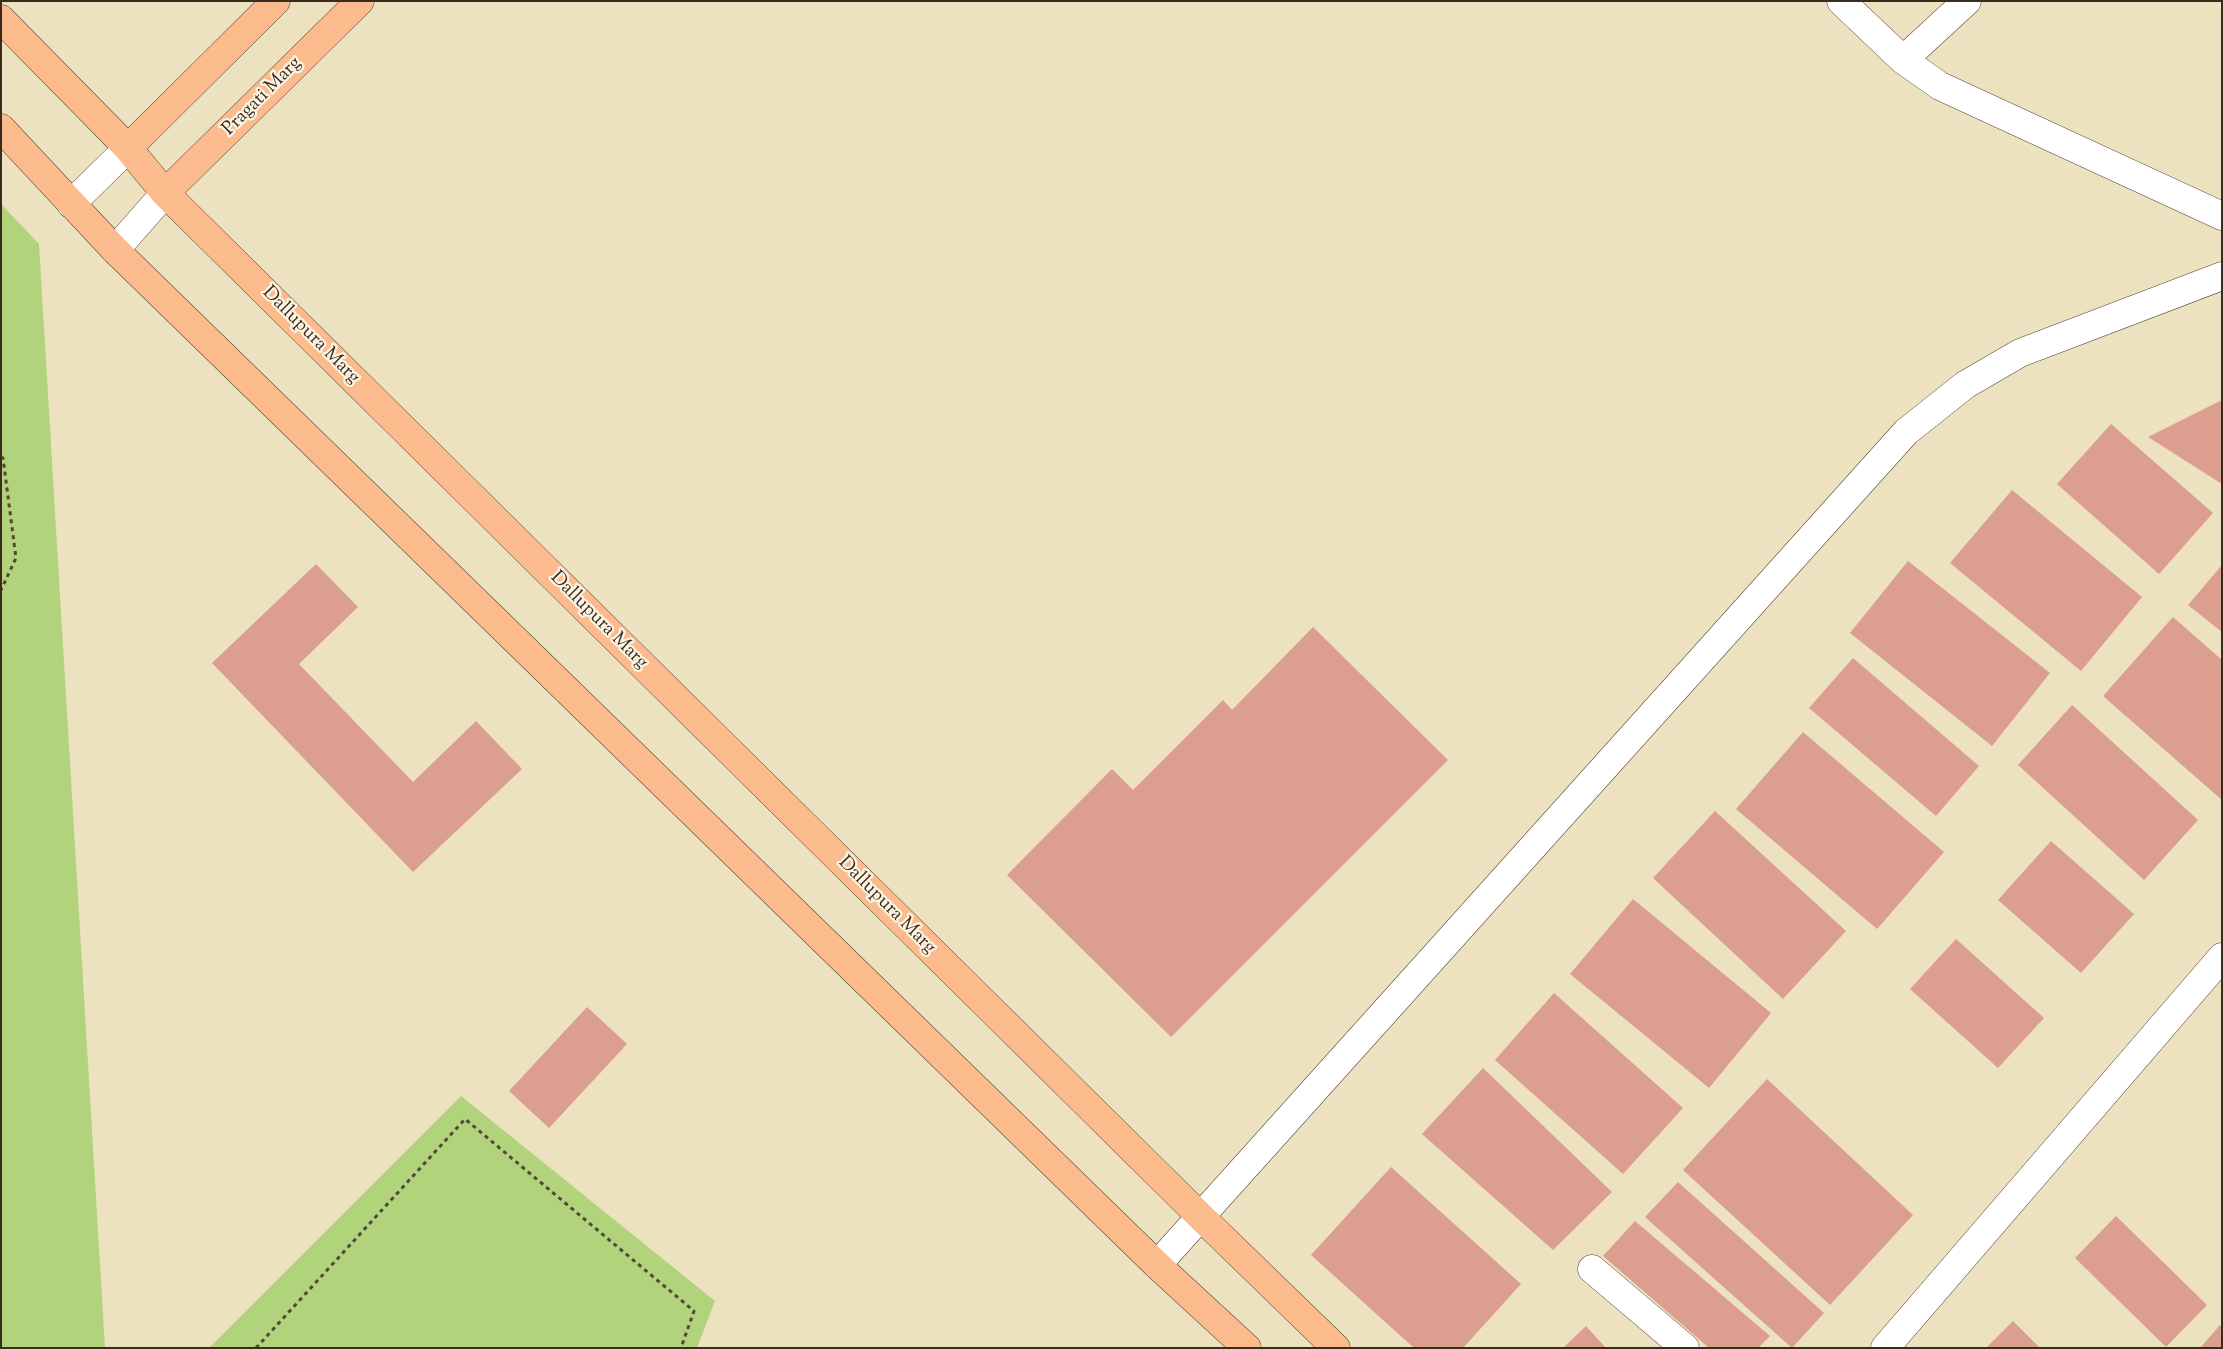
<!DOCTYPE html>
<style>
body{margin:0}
#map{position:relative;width:2223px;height:1349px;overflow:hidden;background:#ece2c0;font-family:"Sorts Mill Goudy",serif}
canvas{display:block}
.frame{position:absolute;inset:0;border:2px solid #3b2a1e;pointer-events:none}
</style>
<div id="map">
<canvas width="2223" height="1349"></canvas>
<div class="frame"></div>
</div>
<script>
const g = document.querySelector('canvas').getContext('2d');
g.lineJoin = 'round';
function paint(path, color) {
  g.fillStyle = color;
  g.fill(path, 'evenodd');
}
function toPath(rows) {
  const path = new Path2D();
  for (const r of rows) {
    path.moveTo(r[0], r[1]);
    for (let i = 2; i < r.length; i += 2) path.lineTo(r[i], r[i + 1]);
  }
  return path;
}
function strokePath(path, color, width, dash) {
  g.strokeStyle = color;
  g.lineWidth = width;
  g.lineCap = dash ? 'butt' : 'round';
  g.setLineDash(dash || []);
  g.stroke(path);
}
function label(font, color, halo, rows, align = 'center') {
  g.font = font + ' "Sorts Mill Goudy",serif';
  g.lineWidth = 4.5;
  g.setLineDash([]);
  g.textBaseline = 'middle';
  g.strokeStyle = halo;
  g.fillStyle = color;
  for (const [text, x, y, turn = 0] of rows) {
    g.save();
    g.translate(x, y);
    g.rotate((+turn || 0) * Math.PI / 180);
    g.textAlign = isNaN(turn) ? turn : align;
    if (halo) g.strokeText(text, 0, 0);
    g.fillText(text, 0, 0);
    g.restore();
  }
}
const green = toPath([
 [1,204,39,244,105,1348,1,1348],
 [461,1096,715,1301,697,1348,209,1348]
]);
const building = toPath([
 [2222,400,2222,484,2148,437],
 [2111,424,2213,513,2159,574,2057,484],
 [2012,490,2142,597,2081,671,1950,563],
 [1908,561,2050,673,1992,746,1850,633],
 [316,564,358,607,299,664,413,782,476,721,522,769,413,872,212,663],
 [2222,565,2222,632,2188,605],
 [2173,617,2222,660,2222,800,2103,696],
 [1313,627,1448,760,1171,1037,1007,875,1112,769,1133,790,1223,700,1232,710],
 [1853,658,1979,766,1936,816,1809,708],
 [2072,705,2198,820,2144,880,2018,765],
 [1803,732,1944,852,1877,929,1736,809],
 [1715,811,1846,931,1783,999,1653,878],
 [2051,841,2134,914,2081,973,1998,900],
 [1633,899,1771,1013,1709,1088,1570,974],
 [1956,939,2044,1018,1998,1068,1910,989],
 [1554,993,1683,1108,1623,1174,1495,1060],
 [587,1007,627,1044,549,1128,509,1091],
 [1483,1068,1612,1192,1553,1250,1422,1134],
 [1767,1079,1913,1215,1830,1305,1683,1170],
 [1391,1167,1521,1284,1463,1348,1414,1348,1311,1255],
 [1678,1182,1824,1313,1792,1348,1645,1217],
 [2116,1216,2207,1305,2166,1347,2075,1258],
 [1635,1221,1770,1336,1758,1348,1709,1348,1603,1256],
 [2013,1321,2040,1348,1986,1348],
 [2220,1325,2222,1327,2222,1348,2200,1348],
 [1586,1326,1606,1348,1563,1348]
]);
const path = toPath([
 [1,457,3,458,16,558,1,590],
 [256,1348,465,1119,694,1311,681,1348]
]);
const minor = toPath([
 [1841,1,1903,60,1940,86,2222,216],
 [1903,60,1967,1],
 [71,204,128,148],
 [115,250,165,193],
 [1157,1265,1906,432,1965,385,2020,353,2222,276],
 [1592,1269,1685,1348],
 [1885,1348,2222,957]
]);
const major = toPath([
 [1,19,128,148,165,193,1201,1217,1336,1348],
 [1,128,115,250,1157,1265,1247,1348],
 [128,148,276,1],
 [165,193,360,1]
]);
const streetNames = [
 ["Pragati Marg",263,97,-45],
 ["Dallupura Marg",310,336,45],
 ["Dallupura Marg",598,621,45],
 ["Dallupura Marg",886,906,45]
];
paint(green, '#b0d37c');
paint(building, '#db9e8f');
strokePath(minor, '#564636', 29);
strokePath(major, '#564636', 29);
strokePath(path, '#564636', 3, [4, 4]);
strokePath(minor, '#fff', 28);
strokePath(major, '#fbbb8d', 28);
label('19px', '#3b2a1e', '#fcf5e5', streetNames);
</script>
